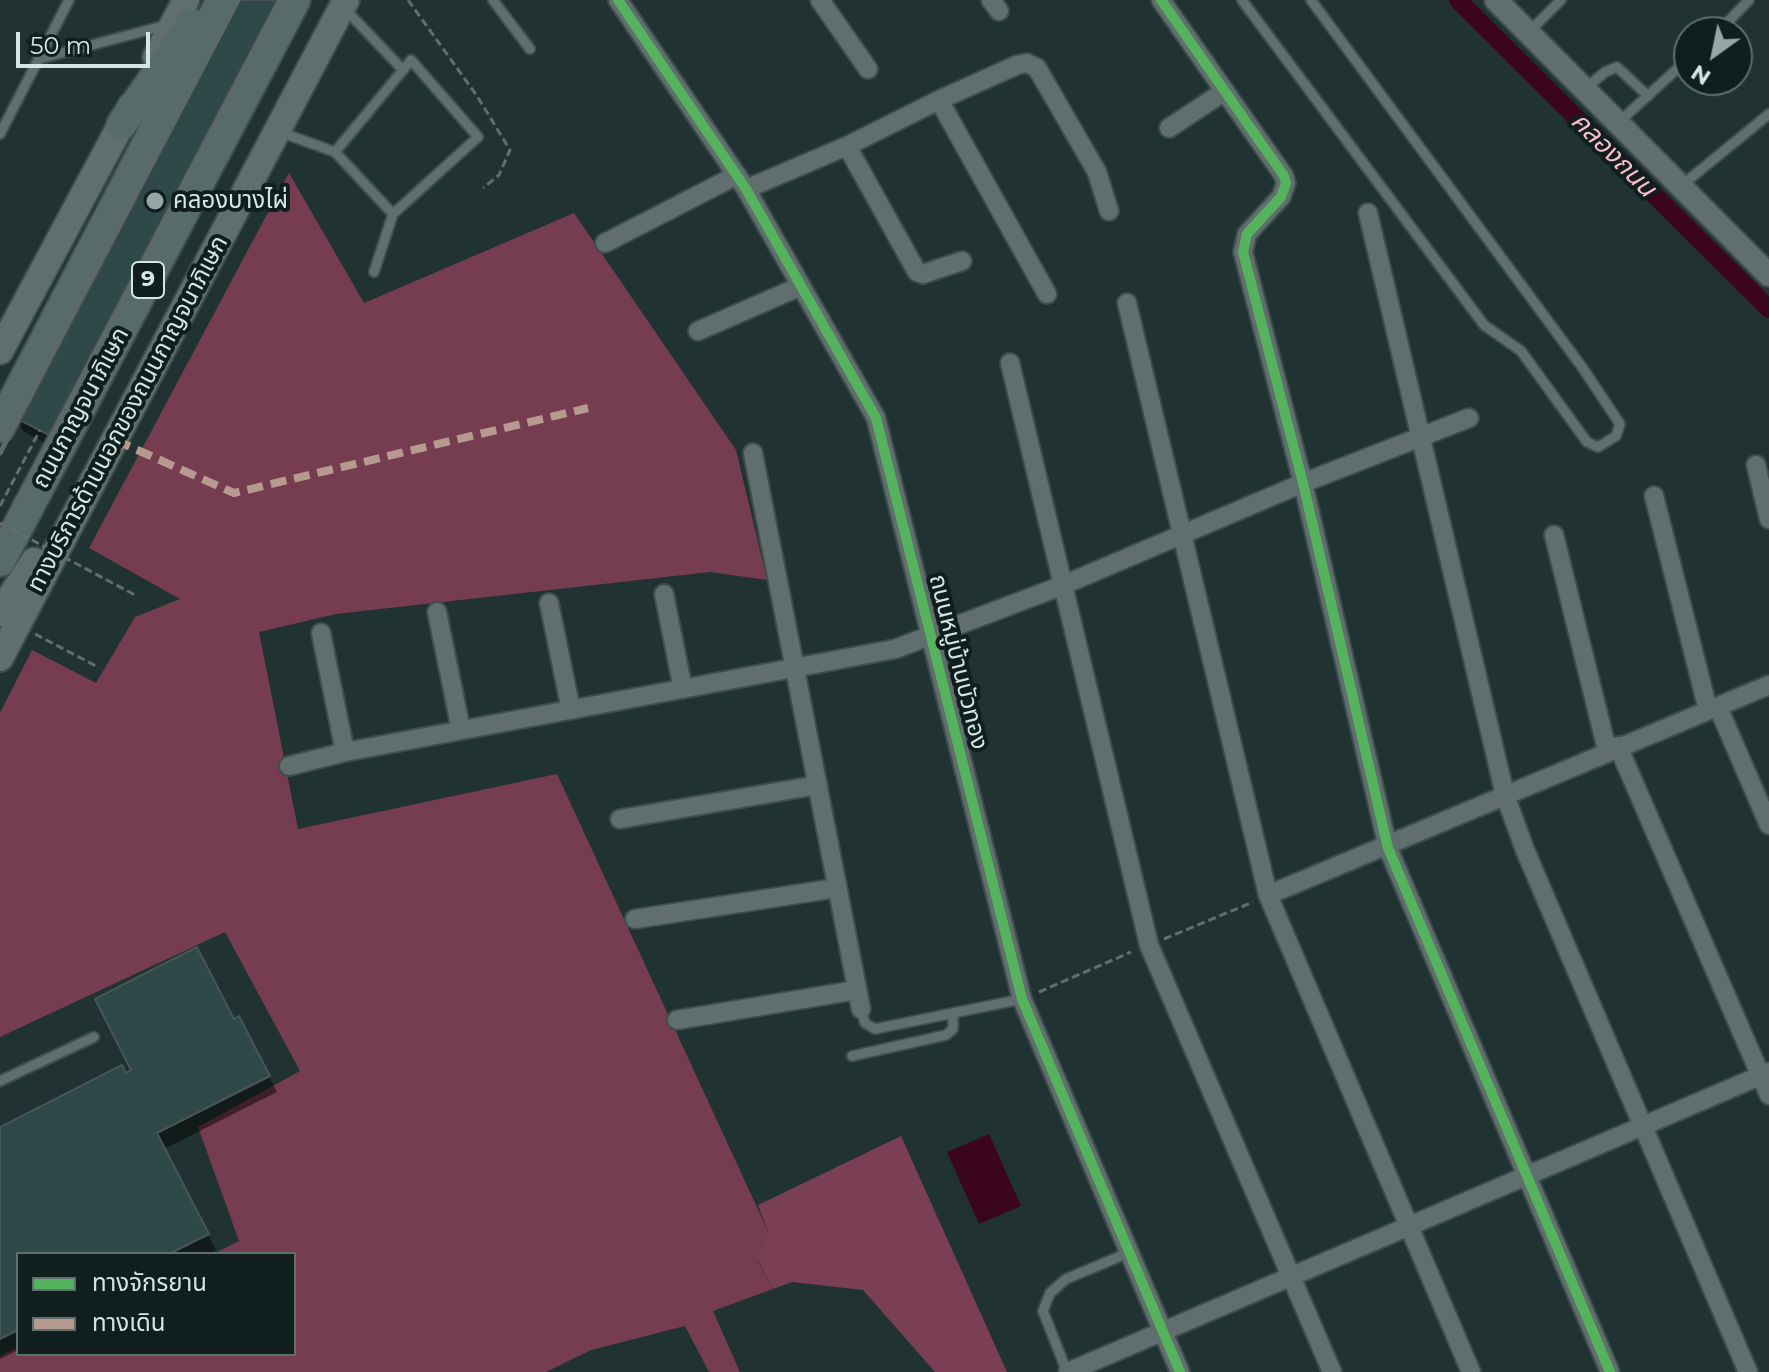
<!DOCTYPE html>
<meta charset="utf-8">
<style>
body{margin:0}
#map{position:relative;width:1769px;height:1372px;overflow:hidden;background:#203332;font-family:Montserrat,"Noto Sans Thai",sans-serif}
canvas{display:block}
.legend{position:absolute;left:16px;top:1252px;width:280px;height:104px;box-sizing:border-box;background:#101f1e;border:2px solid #5e6f6d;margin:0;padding:10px 14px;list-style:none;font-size:24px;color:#d3e6e4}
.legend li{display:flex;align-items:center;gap:16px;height:40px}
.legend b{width:40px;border:2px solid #5e6f6d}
.north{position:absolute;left:1673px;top:16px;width:80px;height:80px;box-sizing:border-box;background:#101f1e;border:2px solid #5e6f6d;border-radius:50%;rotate:213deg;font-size:22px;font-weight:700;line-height:32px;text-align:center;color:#d3e6e4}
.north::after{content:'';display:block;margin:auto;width:28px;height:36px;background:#94a7a6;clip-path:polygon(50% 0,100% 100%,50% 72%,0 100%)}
.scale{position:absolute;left:16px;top:32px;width:134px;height:36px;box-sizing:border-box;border:4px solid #d3e6e4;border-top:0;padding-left:10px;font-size:24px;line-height:28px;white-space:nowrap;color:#d3e6e4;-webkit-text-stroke:6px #101f1e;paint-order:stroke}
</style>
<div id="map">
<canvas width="1769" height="1372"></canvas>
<ul class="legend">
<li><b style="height:10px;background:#56b35d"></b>ทางจักรยาน</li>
<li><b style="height:10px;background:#b69a8f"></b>ทางเดิน</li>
</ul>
<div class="north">N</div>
<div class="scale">50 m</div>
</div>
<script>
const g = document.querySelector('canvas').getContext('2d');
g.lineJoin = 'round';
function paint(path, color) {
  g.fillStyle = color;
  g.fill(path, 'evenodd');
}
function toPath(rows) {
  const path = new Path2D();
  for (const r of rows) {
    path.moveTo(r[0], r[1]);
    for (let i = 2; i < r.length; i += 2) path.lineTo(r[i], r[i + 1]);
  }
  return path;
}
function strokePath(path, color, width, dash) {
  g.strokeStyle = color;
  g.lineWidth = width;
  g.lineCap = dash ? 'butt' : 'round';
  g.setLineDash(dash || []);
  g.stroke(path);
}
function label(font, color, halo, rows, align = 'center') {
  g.font = font + ' Montserrat,"Noto Sans Thai",sans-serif';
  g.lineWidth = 8;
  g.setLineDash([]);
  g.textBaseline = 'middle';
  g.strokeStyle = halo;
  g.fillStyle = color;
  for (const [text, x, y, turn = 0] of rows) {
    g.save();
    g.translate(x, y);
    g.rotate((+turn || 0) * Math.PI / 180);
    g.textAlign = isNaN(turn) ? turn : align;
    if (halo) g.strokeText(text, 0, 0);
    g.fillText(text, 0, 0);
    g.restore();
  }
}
const green = toPath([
 [289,173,364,303,574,213,736,450,767,580,710,572,336,614,259,632,298,829,557,774,768,1231,757,1260,773,1289,713,1311,740,1372,709,1372,685,1326,591,1350,546,1372,0,1372,0,1356,18,1347,18,1354,294,1354,294,1254,213,1254,239,1241,198,1127,300,1071,225,932,0,1037,0,713,32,650,96,683,135,617,180,599,89,548]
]);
const forest = toPath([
 [901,1136,1007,1372,935,1372,863,1290,792,1282,773,1289,757,1259,768,1231,758,1205]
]);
const water = toPath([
 [989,1134,1021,1206,979,1224,947,1152]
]);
const shadow = toPath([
 [304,2,66,454,23,431,14,416],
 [234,1021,247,1034,277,1092,164,1149,216,1250,207,1254,18,1254,18,1350,0,1359,0,1129,126,1075]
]);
const canal = toPath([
 [1458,0,1769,309]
]);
const building = toPath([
 [231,0,288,0,57,439,12,416,231,0],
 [197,947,234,1019,239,1016,270,1076,157,1133,209,1234,169,1254,18,1254,18,1330,0,1339,0,1127,122,1065,126,1073,131,1070,95,999,197,947]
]);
const path = toPath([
 [408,0,477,96,510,150,499,175,483,188],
 [0,506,40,430],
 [35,634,98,667],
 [1164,939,1253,902],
 [1039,992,1131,952]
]);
const service = toPath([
 [493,0,530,49],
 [1242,0,1484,325,1521,351,1587,442,1598,447,1616,436,1620,424,1582,367,1311,0],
 [1529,32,1561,0],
 [1718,32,1749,0],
 [39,59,167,25],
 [1586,88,1605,72,1617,67,1648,96],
 [1619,122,1689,58],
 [280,132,335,152,403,70,345,9],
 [0,134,69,0],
 [335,152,393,214,478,137,411,60,403,70],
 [1681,186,1769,114],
 [374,272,393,214],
 [861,1009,865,1023,875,1029,1022,999],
 [852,1056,946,1035,953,1029,953,1015],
 [0,1081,94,1037],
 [1067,1372,1043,1311,1050,1293,1066,1279,1128,1253]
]);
const minor = toPath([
 [618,0,746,189,876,418,1022,999,1180,1372],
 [820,0,868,69],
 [991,0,999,11],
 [1161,0,1284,176,1286,183,1281,197,1247,234,1243,252,1303,483,1388,848,1610,1372],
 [939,100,1017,65,1027,63,1037,68,1097,172,1109,211],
 [1169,128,1225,91],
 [847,146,917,272,923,274,962,261],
 [746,189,847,146,939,100,1047,294],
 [1368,213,1505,795,1525,850,1748,1372],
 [605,243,737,175],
 [1127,303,1268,895,1471,1372],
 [698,331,801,286],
 [1010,363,1149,945,1332,1372],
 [753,453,861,1009],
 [1756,465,1769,519],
 [1654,496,1708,710],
 [1554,535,1607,750],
 [664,594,683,689],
 [549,603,571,710],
 [437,612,461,730],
 [321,633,345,752],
 [1718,707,1769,825],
 [1618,746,1769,1095],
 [289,766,345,752,895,649,1061,586,1303,483,1469,418],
 [620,819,818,785],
 [1268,895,1769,685],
 [635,919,837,888],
 [677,1020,857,990],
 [1068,1372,1769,1072]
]);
const tertiary = toPath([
 [1496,0,1769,275]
]);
const secondary = toPath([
 [156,57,186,0],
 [0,351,131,106],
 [0,613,34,561],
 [0,658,346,0]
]);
const trunk = toPath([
 [122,124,192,24],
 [0,427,222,0],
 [0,561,295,0]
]);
const rail = toPath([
 [0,453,238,0],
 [0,534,280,0]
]);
const pathBridge = toPath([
 [0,523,135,595]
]);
const quiet = toPath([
 [115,440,234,493,588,408]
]);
const cycleway = toPath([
 [618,0,746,189,876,418,1022,999,1180,1372],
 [1161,0,1284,176,1286,183,1281,197,1247,234,1243,252,1303,483,1388,848,1610,1372]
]);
const markers = [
 [155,201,10,"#94a7a6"]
];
const shields = [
 [148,280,32]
];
const shieldNames = [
 ["9",148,280]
];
const poiNames = [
 ["คลองบางไผ่",173,201]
];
const streetNames = [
 ["ถนนกาญจนาภิเษก",81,408,-62],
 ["ทางบริการด้านนอกของถนนกาญจนาภิเษก",128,414,-62],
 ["ถนนหมู่บ้านบัวทอง",958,662,76]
];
const waterNames = [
 ["คลองถนน",1613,155,45]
];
paint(green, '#763d50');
paint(forest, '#7a3f54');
paint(water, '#3b051d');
paint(shadow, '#0007');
strokePath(canal, '#3b051d', 18);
paint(building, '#2f4948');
strokePath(building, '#465655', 2);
strokePath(service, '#3e4e4d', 13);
strokePath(minor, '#3e4e4d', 22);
strokePath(tertiary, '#3e4e4d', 26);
strokePath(secondary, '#3e4e4d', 30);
strokePath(trunk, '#3e4e4d', 34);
strokePath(path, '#616e6d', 3, [8, 4]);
strokePath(service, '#616e6e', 9);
strokePath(minor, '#616e6e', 18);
strokePath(tertiary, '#616e6e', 22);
strokePath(secondary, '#616e6e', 26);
strokePath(trunk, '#576b6a', 30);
strokePath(rail, '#5c6969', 5);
strokePath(pathBridge, '#616e6d', 3, [8, 4]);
strokePath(quiet, '#b69a8f', 8, [16, 8]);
strokePath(cycleway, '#56b35d', 10);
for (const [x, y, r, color] of markers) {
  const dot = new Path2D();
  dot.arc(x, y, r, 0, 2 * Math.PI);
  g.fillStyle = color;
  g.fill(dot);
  strokePath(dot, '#101f1e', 3);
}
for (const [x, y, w] of shields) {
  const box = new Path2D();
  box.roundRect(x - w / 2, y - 18, w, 36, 6);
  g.fillStyle = '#101f1e';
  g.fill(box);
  strokePath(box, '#d3e6e4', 2);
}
label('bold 22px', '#d3e6e4', null, shieldNames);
label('24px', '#d3e6e4', '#101f1e', poiNames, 'left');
label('24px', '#d3e6e4', '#101f1e', streetNames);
label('italic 26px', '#fdbcce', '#101f1e', waterNames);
</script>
